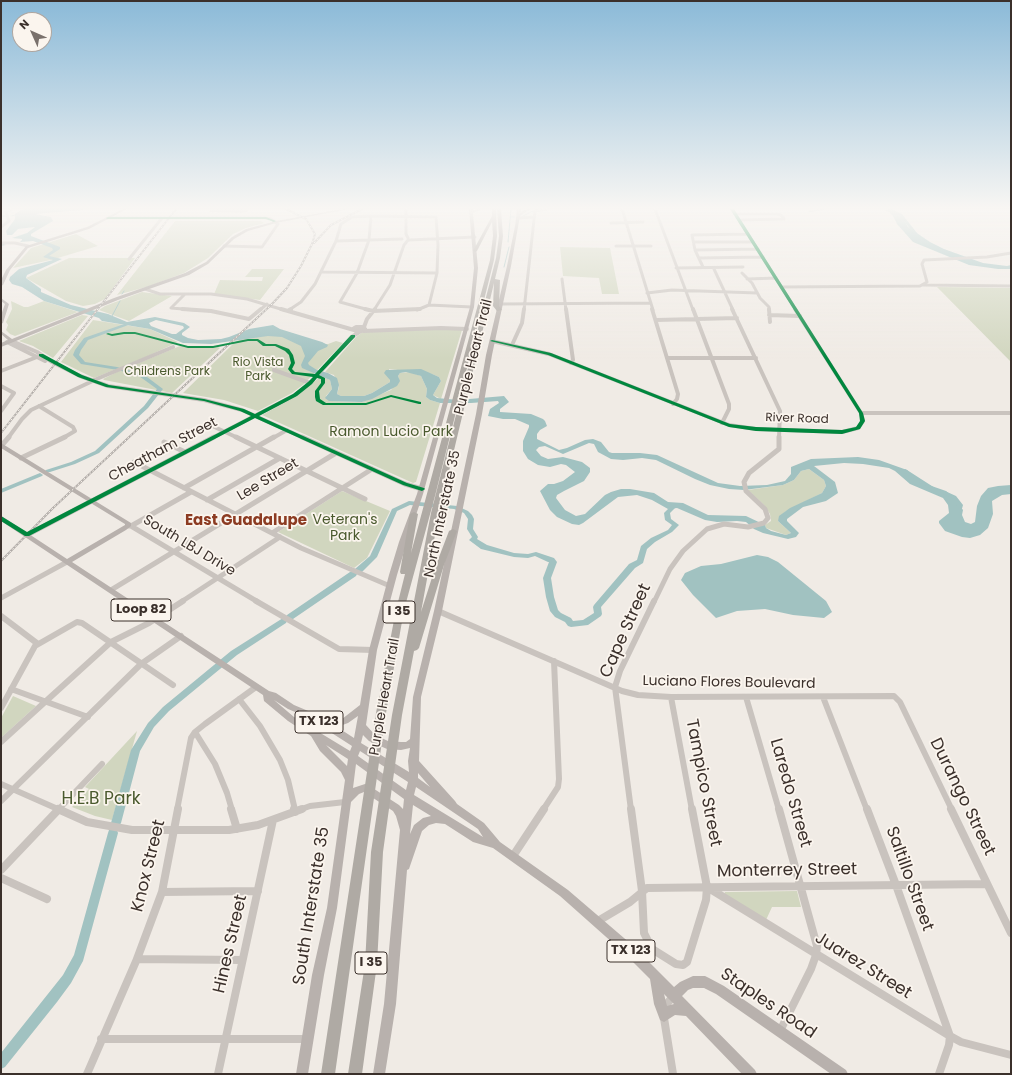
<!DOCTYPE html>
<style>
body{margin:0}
#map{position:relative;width:1012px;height:1075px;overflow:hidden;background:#f0ebe5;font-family:Poppins,sans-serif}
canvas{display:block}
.frame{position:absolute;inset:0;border:2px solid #3b302b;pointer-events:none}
.north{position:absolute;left:12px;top:12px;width:40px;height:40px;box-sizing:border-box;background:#fbf5ee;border:1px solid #aea6a0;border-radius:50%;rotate:315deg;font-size:11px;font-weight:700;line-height:16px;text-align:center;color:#3b302b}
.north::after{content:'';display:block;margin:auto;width:14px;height:18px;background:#7a716c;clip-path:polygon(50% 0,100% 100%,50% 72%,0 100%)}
</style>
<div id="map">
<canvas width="1012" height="1075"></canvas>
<div class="frame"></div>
<div class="north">N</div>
</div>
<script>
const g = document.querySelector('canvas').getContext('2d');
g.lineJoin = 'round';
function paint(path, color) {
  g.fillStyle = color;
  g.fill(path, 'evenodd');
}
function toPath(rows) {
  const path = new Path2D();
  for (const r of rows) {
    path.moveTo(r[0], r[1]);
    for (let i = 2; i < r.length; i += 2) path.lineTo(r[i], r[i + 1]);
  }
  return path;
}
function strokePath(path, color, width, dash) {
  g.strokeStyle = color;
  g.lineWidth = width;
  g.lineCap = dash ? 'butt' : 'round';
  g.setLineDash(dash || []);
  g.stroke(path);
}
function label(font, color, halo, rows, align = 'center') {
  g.font = font + ' Poppins,sans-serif';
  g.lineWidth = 3.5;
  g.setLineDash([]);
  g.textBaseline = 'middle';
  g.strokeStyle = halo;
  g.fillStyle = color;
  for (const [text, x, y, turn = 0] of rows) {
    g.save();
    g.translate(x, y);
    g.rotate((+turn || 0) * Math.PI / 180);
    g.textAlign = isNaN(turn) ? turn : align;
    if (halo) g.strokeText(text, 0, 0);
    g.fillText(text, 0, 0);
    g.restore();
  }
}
const green = toPath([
 [212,209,249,209,247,212,242,213,209,212],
 [175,221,260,221,265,223,246,228,233,234,208,258,184,273,150,286,117,295],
 [76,234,98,246,51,260,13,268,31,248],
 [560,247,610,248,619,294,602,294,599,278,563,276],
 [69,258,135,258,105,299,95,304,83,306,66,301,26,278],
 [252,269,284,269,260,300,214,294,220,280,262,281,263,277,245,277],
 [937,287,1011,288,1011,362],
 [142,292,172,296,129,321,99,310,105,306],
 [11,301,24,307,28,307,44,301,78,312,15,336,10,334,6,330,8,325,6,322,12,309],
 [82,315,88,316,53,358,33,346,19,341],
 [93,320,150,329,178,342,146,357,94,378,61,362],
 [263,328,270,328,304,344,328,344,336,341,343,343,304,384,292,393,258,411,224,400,183,393,235,342],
 [438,329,462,330,441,399,433,395,441,381,439,377,432,374,389,369,390,382,372,393,364,396,341,396,337,394,339,387,334,375,325,372,356,337,363,332],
 [180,346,208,348,218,347,220,348,172,393,104,380,103,379,117,372],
 [410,372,421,376,427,389,426,397,430,400,440,403,416,482,413,483,262,415,297,396,321,376,330,380,332,389,326,396,332,401,362,402,391,390,399,379,398,376,400,373],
 [809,469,824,480,826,486,822,493,785,512,778,521,791,533,786,535,766,528,765,525,771,521,770,514,764,505,748,490,783,485,794,480,801,471],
 [342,491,390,511,367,558,354,568,278,532],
 [13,696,36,706,1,738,1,718],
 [137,731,112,820,95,816,72,807,89,789,85,787],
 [797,891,801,907,772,907,766,920,724,895,725,892]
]);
const water = toPath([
 [23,209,92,209,35,214,51,217,53,221,31,234,31,236,60,247,60,249,49,256,62,259,27,275,26,278,41,289,41,292,71,305,108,314,127,322,155,317,184,323,190,327,182,333,182,335,188,338,198,340,221,339,229,337,249,329,273,325,280,329,322,342,328,345,327,347,318,351,308,363,309,365,317,370,328,373,337,378,339,385,337,394,341,396,364,396,372,393,390,382,390,380,384,373,386,370,421,369,439,377,441,381,433,395,437,398,458,400,504,396,509,402,500,409,500,412,531,414,543,419,545,421,547,426,540,430,537,434,537,439,559,450,567,448,585,440,593,439,601,442,609,452,612,453,640,453,657,455,718,483,740,486,767,485,785,481,791,474,791,467,811,459,858,457,879,460,907,470,920,482,946,491,953,497,963,510,962,515,965,522,971,524,975,522,977,506,981,496,988,488,998,486,1011,485,1011,494,1002,495,992,501,993,514,988,528,980,535,970,538,962,537,945,531,939,523,939,521,949,513,948,505,943,498,910,484,895,471,889,468,863,464,844,463,814,466,835,482,838,493,826,501,803,507,787,519,787,521,799,533,796,537,788,539,763,533,754,529,746,522,737,521,717,522,705,520,677,508,668,509,652,500,637,495,618,497,583,523,579,525,572,524,557,517,550,510,540,491,548,484,554,484,563,481,575,472,566,465,561,464,550,467,538,465,528,459,523,451,523,441,529,427,529,425,515,419,503,419,488,416,490,409,499,403,498,401,471,403,440,403,430,400,426,397,427,389,421,376,406,372,400,373,398,376,400,381,397,386,372,399,362,402,329,401,325,398,332,389,330,380,302,368,301,365,305,356,301,346,282,337,268,336,211,344,183,343,150,329,102,321,99,318,44,301,22,287,12,284,9,280,10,277,19,269,53,260,43,257,53,250,52,248,33,241,20,242,22,240,22,239,12,238,27,233,35,227,18,229,12,235,7,235,6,231,15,219,15,214],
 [156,320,183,326,184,328,176,334,172,334,151,326,149,323],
 [589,443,594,444,598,452,611,459,623,460,642,458,656,460,695,479,710,485,729,489,744,490,783,485,794,480,801,471,809,469,824,480,826,486,822,493,790,508,779,516,778,521,791,533,786,535,771,531,766,528,765,525,746,516,708,515,683,503,668,502,654,493,630,489,621,489,611,492,605,495,585,514,576,516,565,510,556,498,557,495,564,491,584,481,590,472,590,468,582,462,563,457,548,459,541,456,536,450,539,447,545,446,563,454],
 [882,209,894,210,903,218,908,227,930,242,944,249,983,263,1007,266,1011,265,1011,269,998,269,969,265,913,242,897,224,893,216,889,212],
 [757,555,768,557,778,562,826,601,832,612,824,618,793,615,765,609,737,611,716,618,693,595,681,580,685,573,701,566,721,564]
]);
const stream = toPath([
 [1,216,6,216],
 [11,216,16,215],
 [523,216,537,209],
 [510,217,515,217],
 [508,242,511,209],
 [504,267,509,247],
 [122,294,124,291],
 [112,316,120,301]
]);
const river = toPath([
 [821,209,829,209,810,212,808,211,821,209],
 [887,209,891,209,902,214,917,233,917,235,915,235,900,216,887,209],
 [1,244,4,244,6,245,1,246,1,244],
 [127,323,131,324,88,340,81,350,79,355,85,362,117,367,143,374,163,389,148,408,99,453,75,464,50,472,46,472,45,471,46,470,71,462,95,451,144,406,157,389,139,376,118,370,81,364,73,355,75,350,84,338,127,323],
 [905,469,907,470,935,488,932,490,930,489,903,472,902,471,903,470,905,469],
 [40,473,43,475,42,476,1,493,1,489,40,473],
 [945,491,956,496,963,505,960,516,958,517,955,515,957,505,952,498,943,494,942,493,943,492,945,491],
 [409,501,457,506,468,511,472,515,474,519,473,529,478,537,477,539,487,545,514,553,528,554,536,552,554,558,557,562,551,578,554,597,558,610,561,613,571,618,573,621,583,620,594,613,593,607,594,605,629,564,637,560,641,546,651,538,668,530,672,525,665,520,664,513,672,505,676,505,677,506,670,513,671,519,679,525,672,532,655,542,647,549,643,563,635,568,601,607,602,614,601,616,588,625,571,627,568,626,565,622,555,617,550,611,546,597,543,578,549,562,548,562,535,556,528,558,514,557,481,549,469,540,472,537,467,529,468,519,464,513,454,509,410,505,397,511,377,557,361,573,356,573,357,574,356,576,293,619,287,619,286,617,287,615,350,572,355,572,354,571,355,569,370,556,392,509,409,501],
 [283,618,286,619,287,621,286,623,237,655,169,711,154,727,140,751,121,823,119,826,116,827,113,826,111,823,131,750,148,723,163,707,231,651,283,618],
 [113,829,117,830,118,833,83,961,71,983,57,1002,5,1067,1,1069,1,1053,63,975,74,955,108,833,109,830,113,829]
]);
const minorFar4 = toPath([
 [406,209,406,234,408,238],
 [622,209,653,310],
 [655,209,693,310],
 [732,209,796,310],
 [735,214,776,214,781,215,784,219,740,220],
 [371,216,436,217,438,245,437,273,429,305,417,310],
 [108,218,169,218],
 [167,218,266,218,271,219,278,224,262,247,224,246],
 [518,218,535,217],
 [611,223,643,222],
 [1,227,9,221,6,212,11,209],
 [409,240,475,237],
 [336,241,402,239],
 [694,242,753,242],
 [1,243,15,243,28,246],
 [616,246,651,246],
 [695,250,758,249],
 [699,258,763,257],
 [129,259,162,218],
 [703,267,695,250,692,235,748,234],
 [676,268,743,267],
 [714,269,733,310],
 [322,272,437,273],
 [742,273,752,283,760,298,769,307,769,310],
 [562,279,566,310],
 [747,279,776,278],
 [923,285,1011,286],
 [782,287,920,286,927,282,922,264,924,260,987,257,1011,253],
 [145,289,160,294,211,294,247,299,284,310],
 [647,293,672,290,757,293],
 [185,294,171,308,195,310],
 [500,304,651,303],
 [429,305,472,307],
 [260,310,267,304],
 [289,310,301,302,315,284,336,241,341,224,352,217,371,216],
 [369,310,340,302,357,273,369,240,371,216],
 [374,310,390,285,404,245,408,240],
 [524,310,535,211,546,209]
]);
const minorFar3 = toPath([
 [182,309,211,311,249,319,261,309],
 [281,309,354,330],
 [365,309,373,311,420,309],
 [566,309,573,360,571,363],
 [652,309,678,394,677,399,673,404],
 [693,309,729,404,729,409,722,423],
 [732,309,780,411,779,438],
 [769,309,770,322],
 [289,310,291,309],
 [769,315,800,316],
 [656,320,737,318],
 [356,327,363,327,365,329,356,331,353,329,356,327],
 [364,327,367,319,375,309],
 [363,331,441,328,467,329],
 [12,341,37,352,52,362,80,376,108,386,204,400,242,410,304,438],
 [492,341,549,354,729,425,756,429,842,432,858,428,863,421,861,413,795,309],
 [7,342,45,361],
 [512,345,522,323,524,309],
 [667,358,756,358],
 [275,366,274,370,310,383],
 [1,371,37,357],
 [1,386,14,393,1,411],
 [39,406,73,427,75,431,63,438],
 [861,413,1011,413],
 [206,423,238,438],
 [8,438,22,419,31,410,99,378,173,347],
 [212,438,295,395,310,383,353,336,361,331],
 [273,438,287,430]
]);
const minorFar2 = toPath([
 [236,437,365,499],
 [302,437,405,484,422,489],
 [164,442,185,452],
 [2,445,9,437],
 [21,458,65,437],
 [134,462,301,548,390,586],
 [184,488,274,437],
 [207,500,280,458],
 [128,526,131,526,258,602],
 [131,526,191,492],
 [272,533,372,469],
 [27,535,214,437],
 [111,590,336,453],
 [1,598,67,562],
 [181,602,280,537],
 [654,602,670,569,683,551,707,529,724,524,748,527,764,523,768,518,765,509,746,491,744,482,749,473,779,449,779,437]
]);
const minorFar1 = toPath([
 [256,601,339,649,373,650],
 [438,611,622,691,638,695,671,697,894,696,900,702,952,810],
 [1,616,38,644],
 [11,689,88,717],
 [671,697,692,810],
 [746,697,779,810],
 [823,697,867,810],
 [239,699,260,726,280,760,288,780,295,810],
 [1,708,35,646,77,622,82,623,173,685],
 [195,732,215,764,227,793,232,810],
 [1,742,111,642,149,623,183,601],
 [1,784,60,810],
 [1,801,141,664,181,636],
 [58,810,102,764],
 [177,810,191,738,195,732,205,724,256,687],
 [299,810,310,806,345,802],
 [543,810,558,787,559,779,554,661],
 [631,810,615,687,620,671,654,601]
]);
const minor = toPath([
 [58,809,87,822,132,830,229,830,258,825,302,809],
 [231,809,237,829],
 [294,809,295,812],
 [631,809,642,891,644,933,652,949,676,964,683,965,687,962,706,900,707,887,692,809],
 [779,809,817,946,816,955,811,969,780,1031],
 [867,809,896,885,950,1036,949,1045,939,1074],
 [951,809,1011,933],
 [513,856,544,809],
 [1,870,59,809],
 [1,878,47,899],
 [707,887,950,1036,961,1042,1011,1055],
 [162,892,258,891],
 [598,921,630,902,647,888,987,884],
 [137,959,242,960],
 [101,1039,308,1039],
 [87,1074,137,959,162,892,178,809],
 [218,1074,273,820],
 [673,1074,663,1012,666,1005,674,995]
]);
const major = toPath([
 [123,209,127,209,89,229,28,248,10,270,3,285,1,286,1,280,6,270,26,246,87,227,123,209],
 [343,209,349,209,276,223,248,231,234,239,208,264,189,275,118,300,1,347,1,343,8,340,1,334,1,331,12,339,114,298,185,273,206,262,232,237,246,229,276,221,343,209],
 [469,209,473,209,473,210,478,209,482,209,473,213,478,268,474,307,423,494,407,542,397,575,377,650,366,725,375,735,388,741,401,742,406,742,410,739,413,697,434,611,476,414,486,355,507,266,515,226,517,209,521,209,520,213,526,209,530,209,520,216,511,266,492,355,482,414,442,611,421,697,419,761,455,801,457,804,484,823,500,842,568,890,631,944,674,987,680,982,693,976,705,976,709,978,724,986,846,1070,848,1074,831,1074,716,994,704,988,693,988,688,990,682,996,755,1070,757,1074,742,1074,686,1016,675,1015,664,1022,660,1020,654,1004,650,979,623,952,560,896,493,848,473,842,445,824,436,823,429,825,422,831,410,866,409,869,407,870,396,1004,385,1074,373,1074,384,1004,400,830,396,816,393,811,364,792,359,794,351,802,337,908,324,975,308,1074,296,1074,312,975,327,908,345,780,341,772,320,751,311,736,288,721,264,701,263,695,1,521,1,516,3,517,67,559,125,525,125,524,1,448,1,443,131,523,131,526,126,530,72,562,269,691,276,693,294,705,313,713,327,721,342,719,360,705,369,650,389,575,399,542,417,494,470,307,474,268,469,209],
 [274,700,288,709,307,717,320,726,321,727,324,728,352,746,350,751,294,717,274,700],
 [358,716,354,738,337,727,348,723,358,716],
 [363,735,369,741,387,749,401,750,410,748,408,761,409,772,361,743,363,735],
 [326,745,348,759,347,766,326,745],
 [360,751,408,782,406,790,358,756,360,751],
 [356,764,404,799,403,809,399,805,368,785,365,784,353,788,356,764],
 [418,773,430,787,418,778,418,773],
 [416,787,478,829,483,837,414,795,416,787],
 [413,805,431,816,423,818,414,825,410,834,413,805],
 [664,994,674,1004,667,1006,664,994],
 [1,298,9,304,3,323,1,324,1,315,5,304,1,301,1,298]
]);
const highway = toPath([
 [492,209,496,209,497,236,494,260,435,496,404,610,386,713,335,1074,321,1074,376,713,396,610,405,574,401,574,400,572,410,514,414,512,418,514,411,553,490,260,493,236,492,222,477,251,475,252,473,251,492,216,492,209],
 [497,209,501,209,503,236,500,258,495,279,500,280,499,306,502,310,497,311,493,306,494,283,439,513,421,612,436,565,449,531,453,529,457,531,444,565,419,648,417,650,414,651,402,715,383,852,377,964,362,1074,348,1074,365,964,371,852,392,715,431,513,496,258,499,236,497,209]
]);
const rail = toPath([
 [314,243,331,225,362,209],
 [1,433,176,209],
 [1,561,53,508,271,305,287,288,301,266,312,244,315,234,306,219,286,209]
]);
const cycleway = toPath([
 [730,209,734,209,863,413,865,421,860,429,842,434,756,431,729,427,548,355,490,341,492,340,551,353,730,424,756,427,842,430,856,427,860,421,859,413,730,209],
 [108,217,266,217,276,221,274,222,266,219,107,219,106,218,108,217],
 [124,332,135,332,188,346,213,346,248,339,258,339,266,344,276,344,289,349,293,355,295,363,292,369,295,372,315,374,351,335,355,335,355,337,319,375,325,378,325,383,319,391,320,399,326,403,366,403,391,395,421,402,421,404,419,404,391,397,366,405,323,405,316,401,315,397,315,391,321,383,321,379,317,378,312,384,297,396,259,416,407,483,424,488,425,489,422,491,403,485,255,418,29,536,25,536,1,521,1,516,27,532,251,416,240,411,204,401,106,387,78,377,39,356,39,354,43,354,82,375,109,385,204,399,244,409,255,414,293,394,308,382,313,377,292,374,288,369,291,363,289,355,285,351,275,346,263,346,257,341,248,341,213,348,188,348,135,334,124,334,112,336,106,334,108,333,112,334,124,332]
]);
const farParknames = [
 ["Rio Vista",258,363],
 ["Park",258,377],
 ["Childrens Park",167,372]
];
const farStreetnames = [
 ["River Road",797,419,2]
];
const shields = [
 [141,610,60],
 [399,612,32],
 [319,722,48],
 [631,951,48],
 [371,963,32]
];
const shieldNames = [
 ["Loop 82",141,610],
 ["I 35",399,612],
 ["TX 123",319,722],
 ["TX 123",631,951],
 ["I 35",371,963]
];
const streetNames = [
 ["Purple Heart Trail",474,357,-76],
 ["Cheatham Street",163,450,-28],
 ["Lee Street",268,480,-31],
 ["North Interstate 35",443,514,-78],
 ["South LBJ Drive",189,546,31],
 ["Luciano Flores Boulevard",729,683,1],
 ["Purple Heart Trail",385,697,-80]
];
const parkNames = [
 ["Ramon Lucio Park",391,432],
 ["Veteran's",345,520],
 ["Park",345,536]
];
const neighbourhoodNames = [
 ["East Guadalupe",246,521]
];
const nearStreetnames = [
 ["Cape Street",626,631,-66],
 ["Tampico Street",703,783,79],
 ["Laredo Street",790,793,74],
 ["Durango Street",962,797,64],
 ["Knox Street",149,866,-76],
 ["Monterrey Street",787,871,-1],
 ["Saltillo Street",909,879,70],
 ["South Interstate 35",312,906,-81],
 ["Hines Street",231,944,-77],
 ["Juarez Street",863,966,32],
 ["Staples Road",768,1004,34]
];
const nearParknames = [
 ["H.E.B Park",101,800]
];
paint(green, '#d1d6bf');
paint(water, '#a1c2c1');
strokePath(stream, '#a1c2c1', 1);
paint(river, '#a1c2c1');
strokePath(minorFar4, '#c9c3be', 3);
strokePath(minorFar3, '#c9c3be', 4);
strokePath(minorFar2, '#c9c3be', 5);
strokePath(minorFar1, '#c9c3be', 6);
strokePath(minor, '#c9c3be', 8);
paint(major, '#b8b1ad');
paint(highway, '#afaaa4');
strokePath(rail, '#b1aca8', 2);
strokePath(rail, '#fbf5ee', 1, [2]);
paint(cycleway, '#00873e');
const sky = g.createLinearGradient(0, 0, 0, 359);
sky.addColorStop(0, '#8bbad8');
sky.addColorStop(0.58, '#f8f6f3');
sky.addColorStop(1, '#f8f6f300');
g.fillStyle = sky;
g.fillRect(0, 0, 1012, 359);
label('12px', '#4a5a2e', '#fbf5ee', farParknames);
label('12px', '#3b302b', '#fbf5ee', farStreetnames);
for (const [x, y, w] of shields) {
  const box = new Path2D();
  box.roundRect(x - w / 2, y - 11, w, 22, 3);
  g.fillStyle = '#fbf5ee';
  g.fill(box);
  strokePath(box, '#3b302b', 1);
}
label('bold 13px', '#3b302b', null, shieldNames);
label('14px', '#3b302b', '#fbf5ee', streetNames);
label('14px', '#4a5a2e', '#fbf5ee', parkNames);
label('bold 15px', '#8c3b22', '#fbf5ee', neighbourhoodNames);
label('17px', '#3b302b', '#fbf5ee', nearStreetnames);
label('17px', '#4a5a2e', '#fbf5ee', nearParknames);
</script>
